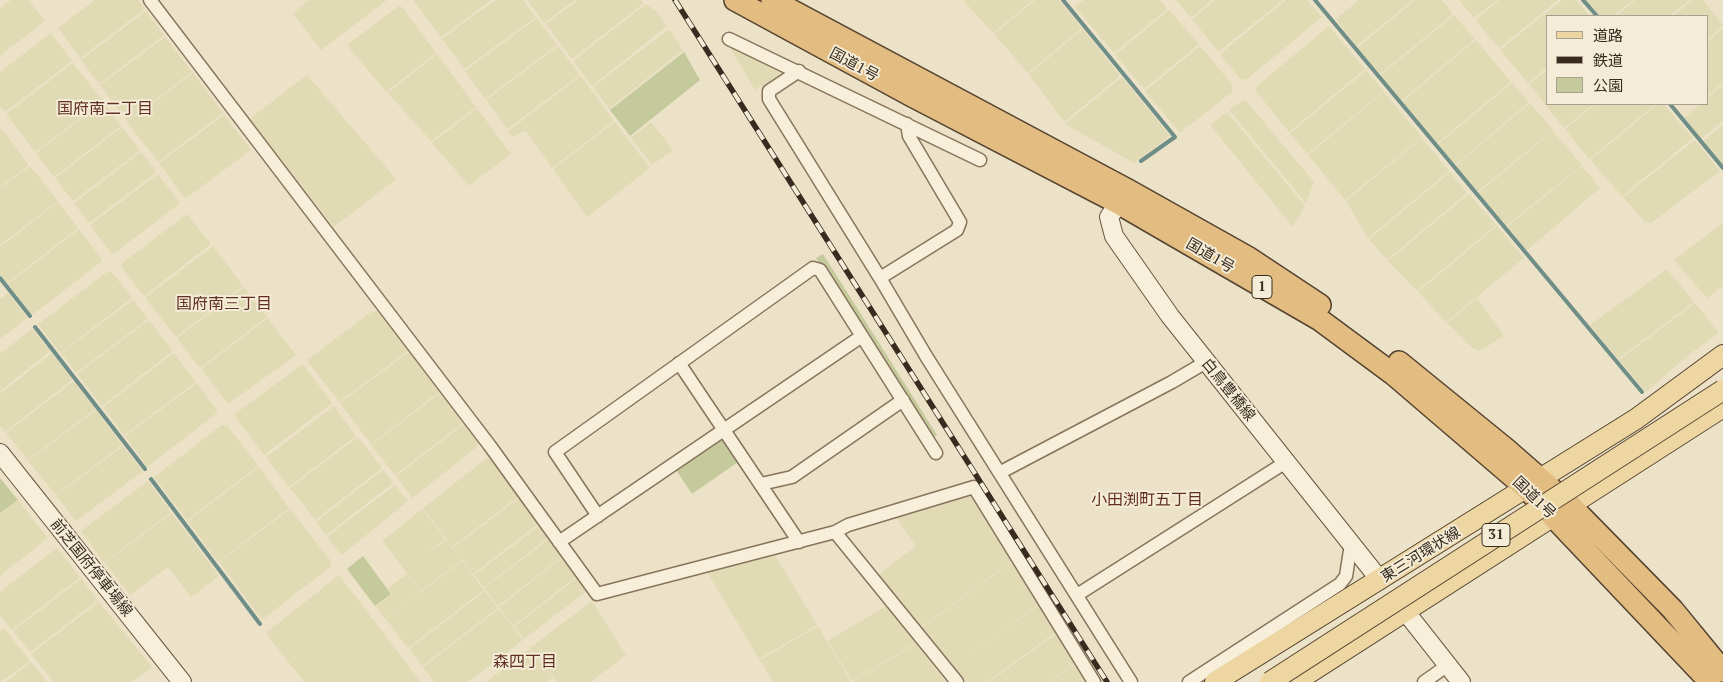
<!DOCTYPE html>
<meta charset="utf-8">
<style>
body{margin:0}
#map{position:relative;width:1723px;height:682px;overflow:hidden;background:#ece2c7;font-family:"PT Serif","Noto Sans JP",serif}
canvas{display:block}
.legend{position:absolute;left:1546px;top:15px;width:162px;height:90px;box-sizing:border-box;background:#f4ecd7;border:1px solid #a99f8e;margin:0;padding:6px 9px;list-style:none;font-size:15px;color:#382c20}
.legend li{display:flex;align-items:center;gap:10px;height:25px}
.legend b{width:25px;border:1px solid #a99f8e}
</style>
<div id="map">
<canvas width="1723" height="682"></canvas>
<ul class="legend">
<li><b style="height:6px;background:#edd6a2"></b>道路</li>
<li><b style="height:6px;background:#382c20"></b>鉄道</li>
<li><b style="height:14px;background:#c4ca9c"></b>公園</li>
</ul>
</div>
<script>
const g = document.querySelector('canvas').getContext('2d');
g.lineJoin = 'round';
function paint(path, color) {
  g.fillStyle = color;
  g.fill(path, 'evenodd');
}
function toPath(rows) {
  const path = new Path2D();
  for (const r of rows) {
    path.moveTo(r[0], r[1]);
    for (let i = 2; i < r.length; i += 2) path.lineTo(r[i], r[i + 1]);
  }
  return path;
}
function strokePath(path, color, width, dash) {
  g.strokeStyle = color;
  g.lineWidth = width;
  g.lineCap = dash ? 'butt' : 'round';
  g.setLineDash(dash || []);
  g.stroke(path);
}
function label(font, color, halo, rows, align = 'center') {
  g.font = font + ' "PT Serif","Noto Sans JP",serif';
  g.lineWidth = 4;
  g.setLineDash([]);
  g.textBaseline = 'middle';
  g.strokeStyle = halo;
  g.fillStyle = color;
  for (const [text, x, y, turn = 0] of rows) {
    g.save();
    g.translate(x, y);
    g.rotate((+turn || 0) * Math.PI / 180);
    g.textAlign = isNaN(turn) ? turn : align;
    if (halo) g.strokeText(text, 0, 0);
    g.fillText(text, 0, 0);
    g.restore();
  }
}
const farmland = toPath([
 [11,0,28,0,45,21,0,56,0,8],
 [95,0,138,0,145,9,80,58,58,28],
 [309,0,387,0,321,50,293,13],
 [413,0,491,0,441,37],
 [495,0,523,0,536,17,464,69,442,39],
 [527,0,575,0,544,23],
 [578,0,640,0,644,3,572,59,546,24],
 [963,0,1033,0,993,33],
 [1035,0,1059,0,1082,28,1028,73,994,34],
 [1084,0,1160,0,1167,9,1114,53,1075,7],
 [1176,0,1212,0,1191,18],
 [1215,0,1283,0,1218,52,1192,19],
 [1286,0,1307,0,1322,17,1246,80,1240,79,1220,54],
 [1359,0,1413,0,1356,46,1336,19],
 [1415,0,1442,0,1453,14,1379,75,1357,48],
 [1459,0,1497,0,1474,18],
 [1499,0,1558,0,1499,48,1475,20],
 [1562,0,1576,0,1590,16,1547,16,1547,67,1528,83,1500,50],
 [1585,0,1633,0,1613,16,1599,16],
 [1635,0,1689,0,1670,16,1616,16],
 [1692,0,1703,0,1723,25,1707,40,1707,16,1673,16],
 [646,4,657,12,667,26,592,86,573,61],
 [399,6,402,7,436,53,386,92,347,45],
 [1169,10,1199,44,1144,89,1115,55],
 [146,11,164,35,99,84,81,60],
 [1454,15,1475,39,1401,101,1380,76],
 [537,18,557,45,485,99,465,71],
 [1329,26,1365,69,1289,132,1255,90,1258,85],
 [1723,28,1723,83,1707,96,1707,42],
 [669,29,683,50,609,109,593,87],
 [1083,29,1120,76,1064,122,1029,74],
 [51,33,72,61,5,112,0,106,0,72],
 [165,37,192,72,127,121,100,85],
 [1476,40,1511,82,1436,144,1402,102],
 [726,41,789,71,755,90],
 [558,46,580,75,507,129,486,100],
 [1200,46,1232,84,1233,91,1180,133,1145,91],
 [437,54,476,107,431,141,388,93],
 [73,63,103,101,35,152,6,114],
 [1547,70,1547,104,1594,104,1564,128,1529,84],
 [1366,71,1384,91,1307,154,1290,133],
 [193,73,223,113,158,162,127,122],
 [307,75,396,179,334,227,251,121,252,117],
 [581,76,614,121,552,168,526,131,512,137,508,131],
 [1122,77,1170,136,1134,163,1065,124],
 [1512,83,1529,102,1455,165,1437,145],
 [1723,85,1723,121,1701,139,1684,118,1700,104,1707,104,1707,98],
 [1384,92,1422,137,1345,200,1308,155],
 [1243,100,1247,102,1314,182,1306,203,1229,110],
 [103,102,121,126,54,177,36,153],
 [1530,103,1553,130,1477,192,1455,166],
 [1596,104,1656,104,1589,159,1565,129],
 [1658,104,1663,104,1693,138,1622,196,1590,160],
 [477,108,511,154,469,186,432,143],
 [1227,112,1305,206,1293,227,1210,125],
 [224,115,251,150,185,199,159,163],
 [615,122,650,168,587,217,553,169],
 [651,122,673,150,652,165,631,138],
 [1723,125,1723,165,1703,141],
 [122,127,140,151,73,201,55,178],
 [2,129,29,165,0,187,0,130],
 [1553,131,1582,165,1506,226,1478,193],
 [1422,138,1449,171,1368,238,1346,201],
 [1695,140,1720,171,1651,223,1645,222,1623,197],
 [141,152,157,172,89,223,74,203],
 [30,166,58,201,0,245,0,188],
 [1582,166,1600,188,1526,251,1507,227],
 [1450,172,1467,193,1387,260,1369,239],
 [158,174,180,203,115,253,111,253,90,225],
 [1469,194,1496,225,1417,291,1388,261],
 [58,202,78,228,7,283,0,274,0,247],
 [187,214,211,244,144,296,121,266,122,263],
 [1723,223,1723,286,1707,298,1674,260],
 [1497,226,1524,258,1446,322,1418,292],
 [79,229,101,258,101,262,32,315,8,284],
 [213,246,243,286,176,337,145,298],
 [1667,269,1694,302,1618,359,1590,325],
 [111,271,132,298,60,353,38,324,107,272],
 [244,287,267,317,200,368,177,338],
 [8,293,27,318,0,339,0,299],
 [1477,298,1504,336,1480,351,1474,349,1447,323],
 [133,300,148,319,76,373,61,353],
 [1695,303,1719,333,1691,353,1646,392,1619,360],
 [378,311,408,351,339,402,307,360,371,312],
 [268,318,296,355,228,404,201,369],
 [149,320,173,351,102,406,77,374],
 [32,329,50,351,0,391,0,354],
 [409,352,439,392,371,444,340,403],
 [52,353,73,379,5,432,0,426,0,394],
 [174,353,196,382,124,435,103,407],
 [303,364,332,403,264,455,235,417,236,413],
 [74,381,95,409,28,460,6,433],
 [197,383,217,410,217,413,147,467,125,436],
 [440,393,463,423,395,475,371,445],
 [334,406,356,436,289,487,266,457],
 [96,410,122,445,56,495,28,461],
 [464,424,478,442,476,448,412,498,396,476],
 [222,425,227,425,258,466,187,520,154,477],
 [358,437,382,468,315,520,290,488],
 [123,446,143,471,76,521,56,496],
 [487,458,491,459,518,497,452,547,423,508],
 [259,467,289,508,218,562,188,521],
 [383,470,393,483,326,535,316,522],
 [148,481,171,512,104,563,81,531],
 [395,485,408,501,342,555,340,554,327,537],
 [974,492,1015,559,921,627,878,575,916,546,895,516],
 [519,498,538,524,473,574,453,548],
 [18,500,48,538,0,576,0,514],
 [290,509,331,561,330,567,262,620,219,562],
 [422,509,445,539,424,556,446,540,462,560,421,591,382,541],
 [172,513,219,576,191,597,168,567,130,595,105,563],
 [539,526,548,538,484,587,474,575],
 [549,539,562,557,498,606,484,588],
 [57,548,80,577,12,630,0,615,0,592],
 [775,555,817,625,759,659,707,572],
 [562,558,576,577,513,626,499,607],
 [1016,559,1030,582,1009,598,1030,583,1042,602,953,667,921,628],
 [462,561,484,590,408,648,386,619],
 [407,574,421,592,385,619,376,606,392,594,388,588],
 [339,575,420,681,421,682,304,682,266,633],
 [577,578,587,591,524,639,514,627],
 [81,579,98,600,30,652,13,631],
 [485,591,498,608,422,666,409,649],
 [592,601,626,655,591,682,557,682,530,648],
 [99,602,152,667,132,682,54,682,31,654],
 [1042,603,1059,630,987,682,964,682,953,667],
 [886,606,916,643,852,681,828,641],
 [499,609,523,640,468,682,434,682,423,667],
 [818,626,851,682,773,682,760,660],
 [4,628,30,661,0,682,0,631],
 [1060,631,1078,661,1049,682,989,682],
 [916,644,946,682,852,682],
 [529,649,553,678,548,682,486,682],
 [31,662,47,682,6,682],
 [1078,662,1091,682,1050,682]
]);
const green = toPath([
 [684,52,700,80,630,136,610,110],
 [823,254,937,435,930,439,816,258],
 [725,437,741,460,692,494,676,470],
 [0,478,18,500,0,513],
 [363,556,391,594,375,606,347,569]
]);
const stream = toPath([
 [1063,0,1175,137,1141,161],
 [1315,0,1642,392],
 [1583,0,1597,16],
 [1670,104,1723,168],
 [0,278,30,316],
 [35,327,145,469],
 [151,479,260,624]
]);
const minor = toPath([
 [150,0,490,446,597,594,835,532,848,525,974,487,1094,682],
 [729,39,980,160],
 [799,71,769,91,769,99,880,278,926,356,1131,682],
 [880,278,957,230,960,222,909,136,907,124],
 [679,363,799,542],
 [1001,472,1172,382,1206,362],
 [761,484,792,477,903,400],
 [598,516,555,452,813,268,820,270,936,453],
 [835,532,957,682],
 [559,542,862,336],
 [1077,595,1286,462],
 [1189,682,1340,584,1346,576,1351,544],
 [1424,682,1448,665]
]);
const secondary = toPath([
 [1126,193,1109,217,1114,236,1170,316,1380,580],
 [0,453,182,682],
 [1405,611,1461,682]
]);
const primary = toPath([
 [1215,682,1636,419,1723,355],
 [1295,682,1723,407]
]);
const trunk = toPath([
 [735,0,912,96,1118,203,1320,320,1393,374,1526,488,1710,682],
 [772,0,1128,190,1249,258,1320,305],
 [1399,362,1506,449,1570,505,1673,610,1723,671]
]);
const rail = toPath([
 [675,0,1107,682]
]);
const primaryBridge = toPath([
 [1270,682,1723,390]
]);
const shields = [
 [1262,287,20],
 [1496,535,28]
];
const shieldNames = [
 ["1",1262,287],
 ["31",1496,535]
];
const streetNames = [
 ["国道1号",854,65,28],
 ["国道1号",1210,256,30],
 ["白鳥豊橋線",1228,390,51],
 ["国道1号",1534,498,44],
 ["東三河環状線",1421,555,-32],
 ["前芝国府停車場線",91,568,51]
];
const neighbourhoodNames = [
 ["国府南二丁目",105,109],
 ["国府南三丁目",224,304],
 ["小田渕町五丁目",1147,500],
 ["森四丁目",525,662]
];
paint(farmland, '#e1dbb5');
paint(green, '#c4ca9c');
strokePath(stream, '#6f8e87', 4);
strokePath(minor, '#87745d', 15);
strokePath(secondary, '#695541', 20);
strokePath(primary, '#554331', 22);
strokePath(trunk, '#554331', 24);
strokePath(minor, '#f7efda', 12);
strokePath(secondary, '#f7efda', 18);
strokePath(primary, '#edd6a2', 20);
strokePath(trunk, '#e2bc80', 21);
strokePath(rail, '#382c20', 5.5);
strokePath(rail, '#f4ecd7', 4, [11]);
strokePath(primaryBridge, '#554331', 22, []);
strokePath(primaryBridge, '#edd6a2', 20);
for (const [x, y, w] of shields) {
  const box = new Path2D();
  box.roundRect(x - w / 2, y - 11.5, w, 23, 4);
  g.fillStyle = '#f4ecd7';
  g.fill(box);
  strokePath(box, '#382c20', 1);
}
label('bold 14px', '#382c20', null, shieldNames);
label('15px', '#382c20', '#f4ecd7', streetNames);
label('16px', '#623022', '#f4ecd7', neighbourhoodNames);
</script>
